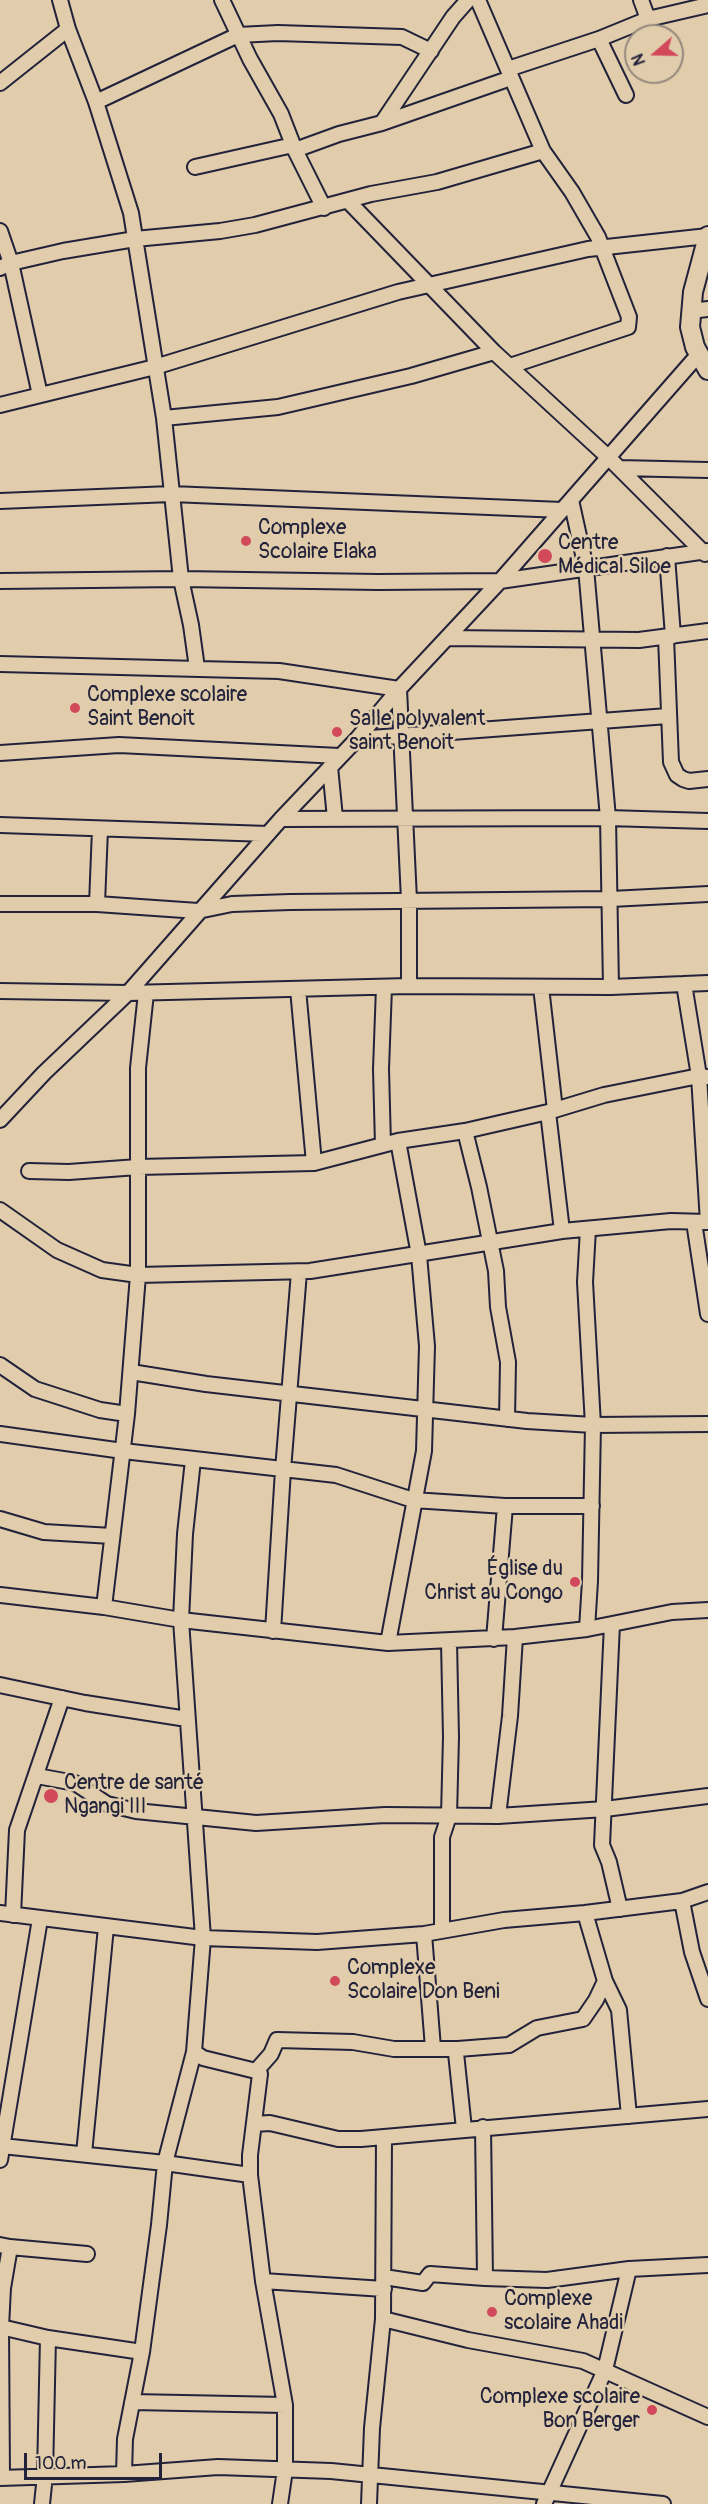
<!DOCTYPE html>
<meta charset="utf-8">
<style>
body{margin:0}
#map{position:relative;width:708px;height:2504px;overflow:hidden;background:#e1cdab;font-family:Pangolin,sans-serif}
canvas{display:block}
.north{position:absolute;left:624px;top:24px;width:60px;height:60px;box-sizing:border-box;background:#e1cdab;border:2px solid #95897e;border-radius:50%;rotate:250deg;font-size:16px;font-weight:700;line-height:24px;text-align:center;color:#22223b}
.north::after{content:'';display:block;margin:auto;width:21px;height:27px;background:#d1495b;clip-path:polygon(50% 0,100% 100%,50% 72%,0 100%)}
.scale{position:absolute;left:24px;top:2453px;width:138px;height:27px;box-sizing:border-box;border:3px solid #22223b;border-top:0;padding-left:8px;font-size:18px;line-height:21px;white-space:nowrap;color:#22223b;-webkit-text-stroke:4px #e1cdab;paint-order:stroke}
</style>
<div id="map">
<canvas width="708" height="2504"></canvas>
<div class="north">N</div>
<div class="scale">100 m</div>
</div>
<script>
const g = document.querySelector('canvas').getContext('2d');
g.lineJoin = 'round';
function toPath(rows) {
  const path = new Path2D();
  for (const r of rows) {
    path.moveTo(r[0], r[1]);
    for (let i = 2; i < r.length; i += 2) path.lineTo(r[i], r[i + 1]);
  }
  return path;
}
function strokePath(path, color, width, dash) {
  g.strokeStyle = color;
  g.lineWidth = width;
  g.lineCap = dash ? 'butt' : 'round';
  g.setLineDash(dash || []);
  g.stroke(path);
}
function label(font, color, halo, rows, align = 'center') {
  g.font = font + ' Pangolin,sans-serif';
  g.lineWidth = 5;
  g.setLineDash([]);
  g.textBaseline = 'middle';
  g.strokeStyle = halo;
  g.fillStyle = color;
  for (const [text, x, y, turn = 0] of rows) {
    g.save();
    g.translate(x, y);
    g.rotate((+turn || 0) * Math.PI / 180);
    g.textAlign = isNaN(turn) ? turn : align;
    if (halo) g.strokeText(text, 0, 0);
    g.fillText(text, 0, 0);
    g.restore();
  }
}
const minor = toPath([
 [60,0,68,29,96,102,131,213,164,418,181,579,191,625,197,668],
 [222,0,250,59,281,114,295,150,324,208],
 [478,0,543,151,572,192,598,237,629,317,628,327,510,366],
 [641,0,648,19],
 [599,39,626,95],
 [508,69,599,39,648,19,708,5],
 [0,83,68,29],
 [96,102,238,35,278,33,402,37,431,51],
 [382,123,453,17,468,0],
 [295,150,339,134,382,123,511,78],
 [195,167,293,145],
 [348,201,494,352,608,457,705,554],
 [0,231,11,263,40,395],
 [0,268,11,263,63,251,135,239,220,231,255,225,371,194,437,182,543,151],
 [690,311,708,309],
 [0,405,155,367,398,292,588,249,708,236],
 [164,418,278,407,411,376,494,352],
 [619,468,708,470],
 [571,500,586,568,608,818,611,987],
 [0,501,171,494,562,510],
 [667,556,673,636],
 [0,581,181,579,378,582,500,581,708,551],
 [666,637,671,762,677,775,683,779,689,781,708,779],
 [447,638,639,640,708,631],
 [0,664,279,671,399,689,409,900,409,986],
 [357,739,668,716],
 [0,753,119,745,339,756],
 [330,767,335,818],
 [281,819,608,818,708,821],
 [0,825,268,834],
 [0,904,97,904,198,911,232,904,290,902,611,899,708,894],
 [97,904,100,829],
 [684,984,699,1076,708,1222],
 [541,987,555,1110],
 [298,989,314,1163],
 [0,991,128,993,409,986,611,987,708,983],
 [548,1112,562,1231],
 [0,1120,44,1073,128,993,281,819,357,739,399,689,500,581,698,355],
 [465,1131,479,1187,496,1271,498,1307,508,1362,507,1419],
 [383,1145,381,1069,384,987],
 [29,1171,69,1172,138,1167,314,1163,398,1141,465,1131,548,1112,604,1095,699,1076,708,1077],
 [0,1210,57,1250,102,1270,138,1275,310,1271,562,1231,671,1221,708,1222],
 [694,1222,708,1314],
 [0,1365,35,1389,100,1410,127,1414],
 [131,1372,206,1384,527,1421,593,1425,708,1424],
 [0,1434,123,1451,336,1475,413,1500,505,1506,592,1506],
 [0,1519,44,1532,112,1536],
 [0,1595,104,1607,181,1620,388,1643,515,1637,587,1629,672,1612,708,1610],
 [104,1607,127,1414,138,1275,138,1068,146,993],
 [612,1624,602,1845,609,1862,620,1909],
 [587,1629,590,1581,593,1425,585,1282,588,1229],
 [273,1631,283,1470,299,1272],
 [494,1639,505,1506],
 [388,1643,424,1451,427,1346,419,1255,398,1141],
 [0,1685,85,1703,187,1719],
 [37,1776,75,1783,107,1804,136,1811,256,1823,385,1815,498,1816,605,1809,708,1796],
 [498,1816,510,1716,515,1637],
 [708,1892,682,1901,692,1952,708,1999],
 [0,1913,203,1938,317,1942,424,1934,504,1920,585,1913,682,1901],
 [13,1915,17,1830,62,1698],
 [442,1930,442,1837,449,1816,451,1737,449,1642],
 [424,1934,433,2048],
 [605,1981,619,2010,629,2116],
 [194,2052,203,2058,256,2071,260,2074,250,2155,250,2175,263,2281,285,2405,285,2470,280,2504],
 [256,2071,271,2054,277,2040,353,2042,394,2049,458,2049],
 [254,2124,270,2123,338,2139,361,2139,708,2109],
 [483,2127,485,2278,547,2280,629,2269,708,2265],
 [464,2129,456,2053,458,2049,509,2045,537,2028,583,2019,596,2000,605,1981,585,1913],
 [2,2146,165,2163,250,2175],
 [84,2154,106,1927],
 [0,2160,40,1919],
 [0,2245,10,2247,3,2288,1,2327,2,2478],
 [10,2247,87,2254],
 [384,2277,423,2283,430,2274,485,2278],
 [263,2281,384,2289],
 [383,2319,468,2340,583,2361,708,2417],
 [1,2327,48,2338,142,2352],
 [132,2402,285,2405],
 [124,2474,125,2439,142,2352,159,2225,165,2163,194,2052,203,1938,181,1620,185,1534,193,1460],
 [0,2478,124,2474,218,2467,331,2471,663,2504],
 [42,2504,45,2475,48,2338],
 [369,2504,372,2428,383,2319,384,2137],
 [544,2504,605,2370,629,2269]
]);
const major = toPath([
 [708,236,693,292,690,327,695,347,708,370]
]);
const markers = [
 [246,541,6,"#d1495b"],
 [545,556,8,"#d1495b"],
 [75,708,6,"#d1495b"],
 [337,732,6,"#d1495b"],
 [575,1582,6,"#d1495b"],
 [51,1796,8,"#d1495b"],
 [335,1981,6,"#d1495b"],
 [492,2312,6,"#d1495b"],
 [652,2410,6,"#d1495b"]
];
const poiNames = [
 ["Complexe",258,529],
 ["Scolaire Elaka",258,553],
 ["Centre",558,544],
 ["Médical Siloe",558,568],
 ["Complexe scolaire",87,696],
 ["Saint Benoit",87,720],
 ["Salle polyvalent",349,720],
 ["saint Benoit",349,744],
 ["Église du",563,1570,"right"],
 ["Christ au Congo",563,1594,"right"],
 ["Centre de santé",64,1784],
 ["Ngangi III",64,1808],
 ["Complexe",347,1969],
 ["Scolaire Don Beni",347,1993],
 ["Complexe",504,2300],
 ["scolaire Ahadi",504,2324],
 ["Complexe scolaire",640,2398,"right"],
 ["Bon Berger",640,2422,"right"]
];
strokePath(minor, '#22223b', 18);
strokePath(major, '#22223b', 22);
strokePath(minor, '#e1cdab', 14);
strokePath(major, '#e1cdab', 18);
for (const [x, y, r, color] of markers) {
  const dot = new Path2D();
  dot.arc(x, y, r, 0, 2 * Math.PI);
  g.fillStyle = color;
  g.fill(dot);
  strokePath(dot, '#e1cdab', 2);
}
label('21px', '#22223b', '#e1cdab', poiNames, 'left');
</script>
